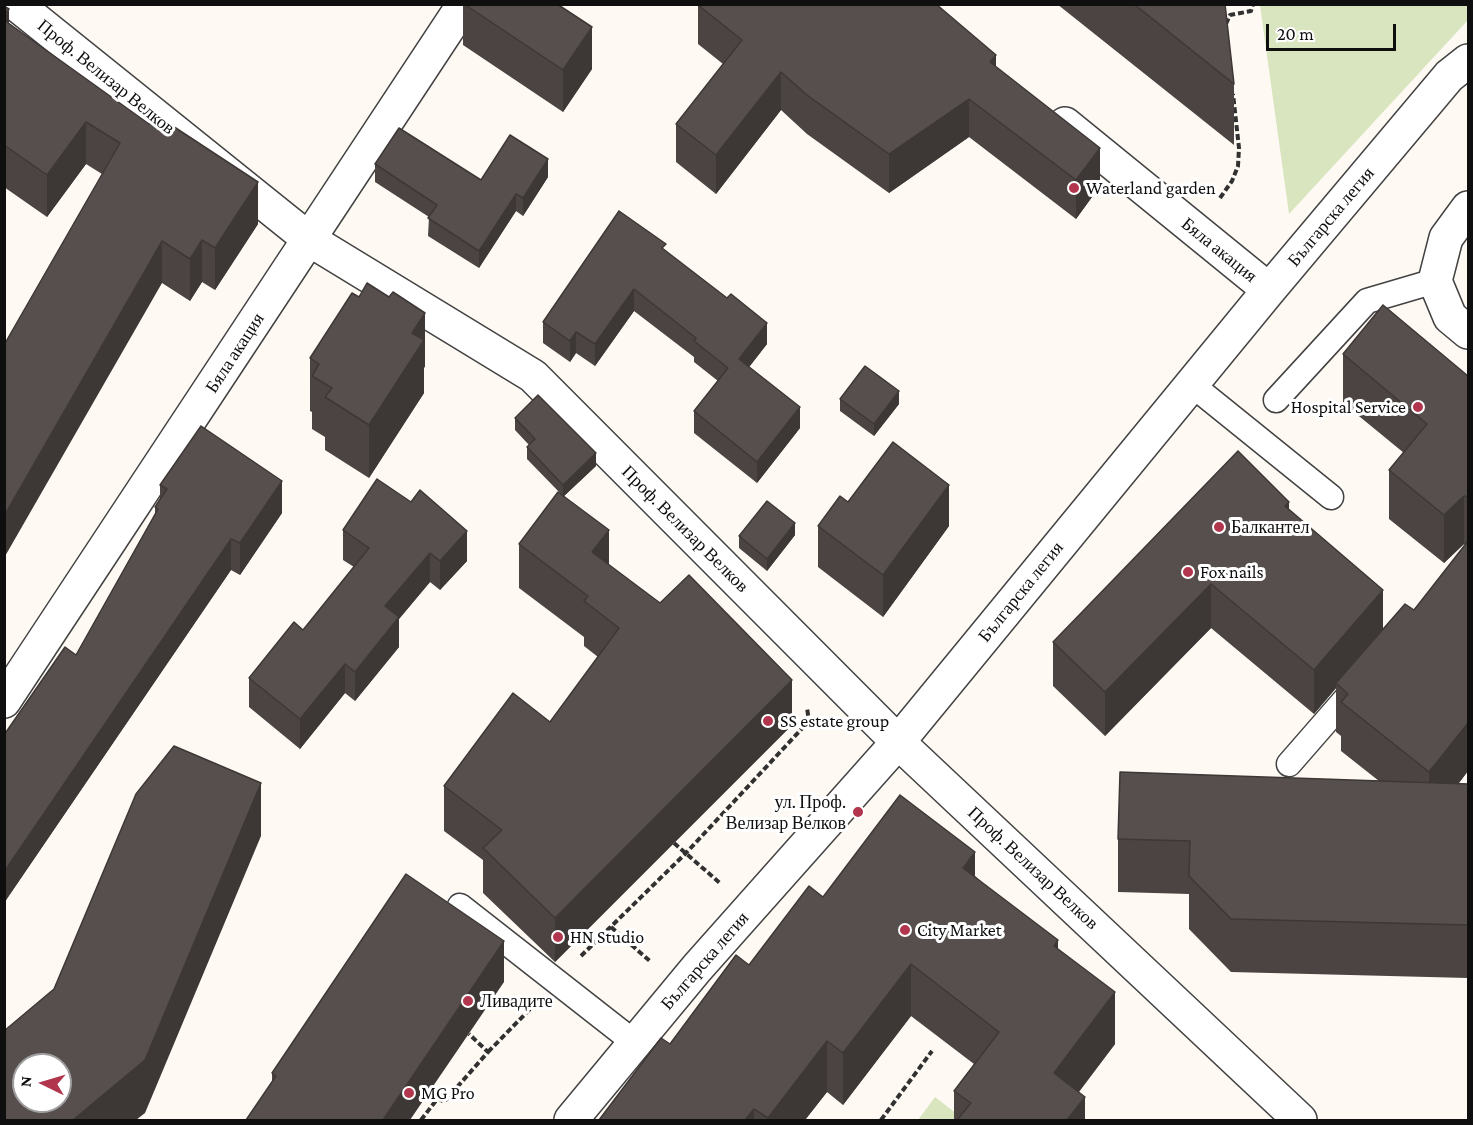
<!DOCTYPE html>
<meta charset="utf-8">
<style>
body{margin:0}
#map{position:relative;width:1473px;height:1125px;overflow:hidden;background:#fefaf3;font-family:"Crimson Pro",serif}
canvas{display:block}
.frame{position:absolute;inset:0;border:6px solid #0f0f0f;pointer-events:none}
.north{position:absolute;left:12px;top:1053px;width:60px;height:60px;box-sizing:border-box;background:#fff;border:2px solid #9f9f9f;border-radius:50%;rotate:275deg;font-size:16px;font-weight:700;line-height:24px;text-align:center;color:#0f0f0f}
.north::after{content:'';display:block;margin:auto;width:21px;height:27px;background:#b1354c;clip-path:polygon(50% 0,100% 100%,50% 72%,0 100%)}
.scale{position:absolute;left:1266px;top:24px;width:130px;height:27px;box-sizing:border-box;border:3px solid #0f0f0f;border-top:0;padding-left:8px;font-size:18px;line-height:21px;white-space:nowrap;color:#0f0f0f;-webkit-text-stroke:4px #fff;paint-order:stroke}
</style>
<div id="map">
<canvas width="1473" height="1125"></canvas>
<div class="frame"></div>
<div class="north">N</div>
<div class="scale">20 m</div>
</div>
<script>
const g = document.querySelector('canvas').getContext('2d');
g.lineJoin = 'round';
function paint(path, color) {
  g.fillStyle = color;
  g.fill(path, 'evenodd');
}
function toPath(rows) {
  const path = new Path2D();
  for (const r of rows) {
    path.moveTo(r[0], r[1]);
    for (let i = 2; i < r.length; i += 2) path.lineTo(r[i], r[i + 1]);
  }
  return path;
}
function strokePath(path, color, width, dash) {
  g.strokeStyle = color;
  g.lineWidth = width;
  g.lineCap = dash ? 'butt' : 'round';
  g.setLineDash(dash || []);
  g.stroke(path);
}
function label(font, color, halo, rows, align = 'center') {
  g.font = font + ' "Crimson Pro",serif';
  g.lineWidth = 6;
  g.setLineDash([]);
  g.textBaseline = 'middle';
  g.strokeStyle = halo;
  g.fillStyle = color;
  for (const [text, x, y, turn = 0] of rows) {
    g.save();
    g.translate(x, y);
    g.rotate((+turn || 0) * Math.PI / 180);
    g.textAlign = isNaN(turn) ? turn : align;
    if (halo) g.strokeText(text, 0, 0);
    g.fillText(text, 0, 0);
    g.restore();
  }
}
const green = toPath([
 [1260,5,1468,5,1468,20,1289,214],
 [935,1097,957,1114,953,1120,918,1120]
]);
const path = toPath([
 [1226,24,1230,15,1251,11,1253,4],
 [1220,198,1232,181,1238,166,1239,148,1233,94],
 [674,843,721,884],
 [611,927,651,962],
 [581,956,686,853,809,721,807,708],
 [488,1052,532,1007],
 [438,1098,444,1102,488,1052,469,1034],
 [421,1120,438,1098,429,1093],
 [881,1120,932,1051]
]);
const lane = toPath([
 [1191,384,1331,497],
 [1276,400,1367,301,1435,281],
 [1289,764,1357,686],
 [460,906,635,1043]
]);
const street = toPath([
 [16,4,310,240,533,376,898,742,1300,1120],
 [1065,124,1269,290],
 [1468,208,1446,238,1435,281,1450,317,1468,332],
 [4,701,464,4],
 [571,1120,697,968,898,742,1269,290,1449,76,1468,61]
]);
const wall = toPath([
 [463,4,557,4,592,69,563,112,463,45],
 [1057,4,1225,4,1234,84,1234,145],
 [698,5,996,67,1100,186,1076,219,969,137,889,193,807,134,781,110,716,194,676,162,676,124,723,64,698,44],
 [4,6,9,23,258,224,215,290,202,282,190,301,162,283,102,174,86,164,47,217,4,187],
 [375,164,481,180,548,177,523,216,516,211,479,268,428,236,429,217,375,182],
 [666,251,767,344,749,367,800,428,757,483,694,433,694,411,718,381,694,362,694,357,634,311,595,366,576,353,570,362,543,343,543,322],
 [1343,354,1468,376,1468,771,1459,783,1468,784,1468,978,1231,972,1189,929,1189,894,1118,892,1118,839,1379,781,1341,751,1341,736,1336,732,1336,688,1314,714,1211,628,1105,736,1053,686,1053,642,1289,510,1383,629,1414,610,1465,545,1464,544,1444,563,1389,519,1389,470,1404,453,1343,403],
 [310,358,425,366,424,368,424,393,369,478,325,450,325,437,312,429,312,412,310,411],
 [840,399,899,404,874,436,840,411],
 [515,418,596,466,564,496,609,565,792,725,555,962,483,893,483,860,444,831,444,786,550,722,598,657,584,646,584,637,519,588,519,544,560,493,527,459,527,447,529,445,515,430],
 [160,485,282,513,240,575,231,570,4,903,4,735,76,655,155,514,155,507,160,498],
 [848,502,949,526,883,617,818,567,818,526],
 [343,530,467,561,440,590,430,582,399,619,399,647,355,701,345,693,300,749,249,707,249,678,303,630,354,567,343,560],
 [795,535,767,571,739,548,739,536],
 [975,876,1058,949,1115,1044,1079,1092,1085,1120,954,1120,954,1091,974,1064,911,1016,843,1105,827,1092,805,1120,599,1120,670,1044,749,965,823,897],
 [504,982,272,1082,272,1073]
]);
const shadedWall = toPath([
 [9,9,9,51,4,57,4,15],
 [592,27,592,69,563,112,563,70],
 [996,55,996,93,990,62],
 [781,72,781,110,716,194,716,155],
 [969,99,969,137,889,193,889,154],
 [86,122,86,164,47,217,47,175],
 [1100,148,1100,186,1076,219,1076,180],
 [548,159,548,177,523,216,523,198],
 [258,182,258,224,215,290,215,248],
 [516,194,516,211,479,268,479,251],
 [202,240,202,282,190,301,190,259],
 [162,241,162,283,4,558,4,516],
 [634,289,634,311,595,366,595,344],
 [425,313,425,366,424,368,424,393,369,478,369,425,412,333],
 [767,323,767,344,739,380,739,359],
 [576,332,576,353,570,362,570,341],
 [899,391,899,404,874,436,874,424],
 [800,407,800,428,757,483,757,462],
 [596,453,596,466,563,497,563,485],
 [282,481,282,513,240,575,240,543],
 [949,485,949,526,883,617,883,575],
 [1464,496,1464,544,1444,563,1444,515],
 [1289,502,1289,546,1285,506],
 [795,523,795,535,767,571,767,559],
 [609,530,609,575,592,552],
 [467,531,467,561,440,590,440,561],
 [231,539,231,570,4,903,4,872],
 [430,553,430,582,399,619,399,647,355,701,355,672,385,606],
 [1211,584,1211,628,1105,736,1105,692],
 [1383,590,1383,634,1336,683,1336,688,1314,714,1314,670],
 [345,664,345,693,300,749,300,719],
 [792,680,792,725,555,962,555,918],
 [1468,723,1468,771,1429,821,1429,772],
 [261,783,261,836,145,1113,136,1120,73,1120],
 [975,852,975,904,963,868],
 [1058,940,1058,992,1054,946],
 [504,941,504,982,410,1120,383,1120],
 [911,964,911,1016,843,1105,843,1053],
 [1115,992,1115,1044,1057,1120,1054,1073],
 [827,1041,827,1092,805,1120,768,1120,768,1118],
 [1085,1097,1085,1120,1067,1120],
 [754,1109,754,1120,745,1120]
]);
const building = toPath([
 [464,4,557,4,592,27,563,70,464,4],
 [699,4,936,4,996,55,990,62,1100,148,1076,180,969,99,889,154,807,95,781,72,716,155,676,124,742,40,698,5,699,4],
 [1134,4,1225,4,1234,84,1134,4],
 [4,6,9,9,4,15,4,6],
 [4,20,149,124,156,115,258,182,215,248,202,240,190,259,162,241,4,516,4,345,120,143,86,122,47,175,4,145,4,20],
 [399,128,481,180,510,135,548,159,523,198,516,194,479,251,428,218,437,205,375,164,399,128],
 [619,211,666,244,662,248,727,298,731,294,767,323,739,359,800,407,757,462,694,411,728,368,694,341,696,338,634,289,595,344,576,332,570,341,543,322,619,211],
 [367,283,389,297,393,292,425,313,412,333,424,340,369,425,325,397,332,388,312,376,319,364,310,358,352,293,359,297,367,283],
 [1383,305,1468,376,1468,497,1464,496,1444,515,1389,470,1427,424,1343,354,1383,305],
 [865,366,899,391,874,424,840,399,865,366],
 [538,395,596,453,563,485,527,447,535,439,515,418,538,395],
 [201,426,282,481,240,543,231,539,4,872,4,735,65,647,76,655,158,509,155,507,167,489,160,485,201,426],
 [893,442,949,485,883,575,818,526,840,496,848,502,893,442],
 [1238,451,1289,502,1285,506,1383,590,1314,670,1211,584,1105,692,1053,642,1238,451],
 [377,479,411,502,420,490,467,531,440,561,430,553,385,606,399,617,355,672,345,664,300,719,249,678,294,622,303,630,369,548,343,530,377,479],
 [558,492,609,530,592,552,660,603,689,575,792,680,555,918,483,848,502,830,444,786,513,693,550,722,619,628,584,601,588,596,519,544,558,492],
 [767,501,795,523,767,559,739,536,767,501],
 [1468,541,1468,723,1429,772,1341,702,1348,694,1336,683,1405,604,1414,610,1468,541],
 [174,746,261,783,145,1060,73,1120,4,1120,4,1031,54,989,136,794,174,746],
 [24,1065,60,1065,60,1101,24,1101,24,1065],
 [1120,772,1468,784,1468,925,1231,919,1189,876,1190,841,1118,839,1120,772],
 [900,795,975,852,963,868,1058,940,1054,946,1115,992,1054,1073,1085,1097,1067,1120,957,1120,971,1103,954,1091,999,1032,911,964,843,1053,827,1041,768,1118,754,1109,745,1120,599,1120,661,1038,670,1044,736,955,749,965,809,886,823,897,900,795],
 [406,874,504,941,383,1120,246,1120,276,1076,272,1073,406,874]
]);
const markers = [
 [1074,188,6,"#b1354c"],
 [1418,407,6,"#b1354c"],
 [1219,527,6,"#b1354c"],
 [1188,572,6,"#b1354c"],
 [768,721,6,"#b1354c"],
 [858,812,6,"#b1354c"],
 [905,930,6,"#b1354c"],
 [558,937,6,"#b1354c"],
 [468,1001,6,"#b1354c"],
 [409,1093,6,"#b1354c"]
];
const streetNames = [
 ["Проф. Велизар Велков",106,77,39],
 ["Българска легия",1331,217,-50],
 ["Бяла акация",1219,250,39],
 ["Бяла акация",235,353,-57],
 ["Проф. Велизар Велков",685,529,45],
 ["Българска легия",1021,592,-51],
 ["Проф. Велизар Велков",1033,868,43],
 ["Българска легия",705,961,-49]
];
const poiNames = [
 ["Waterland garden",1086,188],
 ["Hospital Service",1406,407,"right"],
 ["Балкантел",1231,527],
 ["Fox nails",1200,572],
 ["SS estate group",780,721],
 ["ул. Проф.",846,802,"right"],
 ["Велизар Велков",846,823,"right"],
 ["City Market",917,930],
 ["HN Studio",570,937],
 ["Ливадите",480,1001],
 ["MG Pro",421,1093]
];
paint(green, '#d8e5bf');
strokePath(lane, '#424242', 27);
strokePath(street, '#424242', 36);
strokePath(path, '#313131', 4, [6, 3]);
strokePath(lane, '#fff', 24);
strokePath(street, '#fff', 33);
paint(wall, '#4b4442');
paint(shadedWall, '#3d3736');
paint(building, '#574f4d');
strokePath(building, '#3d3736', 1.5);
for (const [x, y, r, color] of markers) {
  const dot = new Path2D();
  dot.arc(x, y, r, 0, 2 * Math.PI);
  g.fillStyle = color;
  g.fill(dot);
  strokePath(dot, '#fff', 2);
}
label('18px', '#0f0f0f', '#fff', streetNames);
label('18px', '#0f0f0f', '#fff', poiNames, 'left');
</script>
